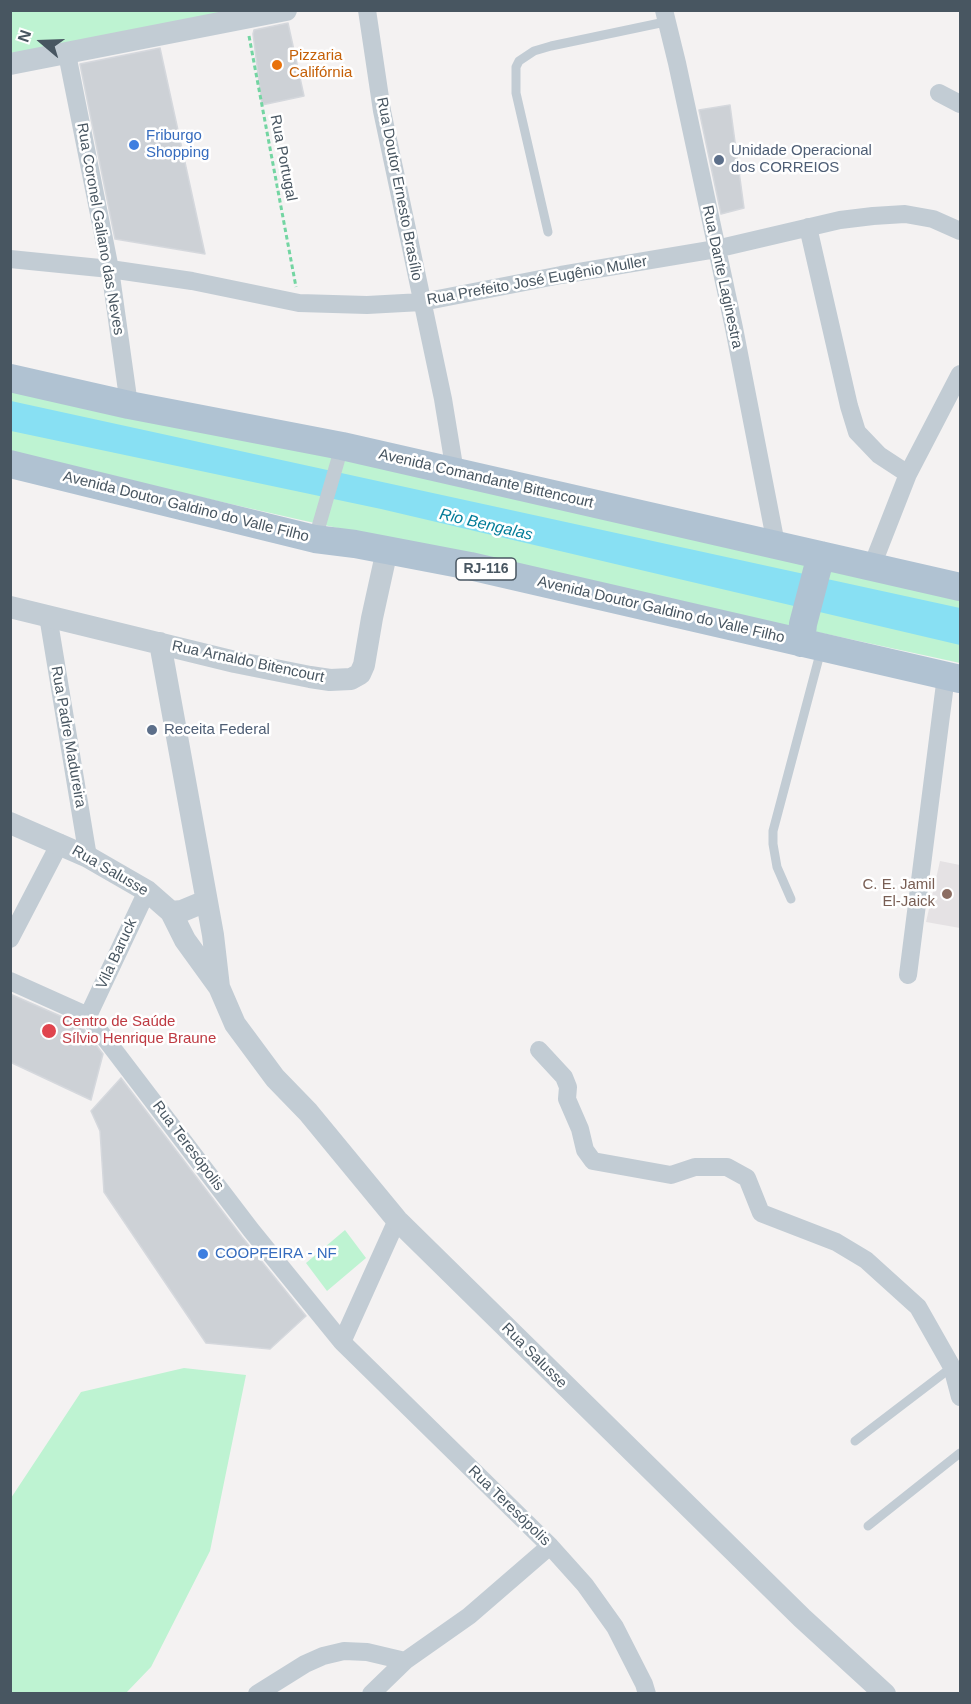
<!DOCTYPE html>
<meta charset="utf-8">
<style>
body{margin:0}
#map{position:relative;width:971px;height:1704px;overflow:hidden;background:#f4f2f2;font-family:Arial,sans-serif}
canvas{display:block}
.frame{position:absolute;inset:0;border:12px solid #485661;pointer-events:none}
.north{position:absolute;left:12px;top:12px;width:60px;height:60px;-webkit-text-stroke:4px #fff;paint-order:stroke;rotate:289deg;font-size:16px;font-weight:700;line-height:24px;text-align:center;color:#485661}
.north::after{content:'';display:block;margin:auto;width:21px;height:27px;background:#485661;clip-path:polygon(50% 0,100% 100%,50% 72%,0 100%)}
</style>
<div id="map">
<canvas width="971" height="1704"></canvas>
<div class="frame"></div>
<div class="north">N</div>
</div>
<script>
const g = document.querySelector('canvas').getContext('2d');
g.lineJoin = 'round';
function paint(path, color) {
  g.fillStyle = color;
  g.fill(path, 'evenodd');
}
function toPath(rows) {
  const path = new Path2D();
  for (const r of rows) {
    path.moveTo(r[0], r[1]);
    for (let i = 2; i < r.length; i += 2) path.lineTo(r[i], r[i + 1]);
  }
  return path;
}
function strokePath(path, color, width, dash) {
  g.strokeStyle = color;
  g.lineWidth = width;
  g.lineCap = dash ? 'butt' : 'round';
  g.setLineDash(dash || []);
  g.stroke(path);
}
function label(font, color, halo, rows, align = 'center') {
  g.font = font + ' Arial,sans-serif';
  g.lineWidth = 5;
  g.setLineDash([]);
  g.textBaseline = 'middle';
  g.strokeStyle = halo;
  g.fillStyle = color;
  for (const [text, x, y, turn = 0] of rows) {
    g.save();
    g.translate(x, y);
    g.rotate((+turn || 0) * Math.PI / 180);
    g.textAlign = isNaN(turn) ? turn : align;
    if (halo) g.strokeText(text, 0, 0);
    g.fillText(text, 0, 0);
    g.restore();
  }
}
const education = toPath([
 [940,861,960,865,960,928,926,922]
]);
const green = toPath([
 [11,11,286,11,11,64],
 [11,386,960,594,960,663,301,520,11,454],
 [345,1230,366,1258,327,1291,306,1263],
 [184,1368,246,1375,210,1551,151,1667,126,1693,11,1693,11,1498,81,1392]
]);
const water = toPath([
 [11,401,960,608,960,645,381,509,11,431]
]);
const building = toPath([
 [288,23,304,96,262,105,253,34,254,30,288,23],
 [160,48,205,254,115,239,80,64,160,48],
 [730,105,744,208,721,214,699,110,730,105],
 [10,994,81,1025,103,1054,91,1100,10,1062,10,994],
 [121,1078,242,1237,306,1316,270,1349,206,1343,104,1192,100,1131,91,1111,121,1078]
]);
const path = toPath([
 [249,36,296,287]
]);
const service = toPath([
 [548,232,516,93,516,67,519,61,534,51,551,46,665,22],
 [791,899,777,867,773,844,773,831,821,650],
 [855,1441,952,1367],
 [868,1526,960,1453]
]);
const pedestrian = toPath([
 [315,539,342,446]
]);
const minor = toPath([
 [367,10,382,111,443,399,455,472],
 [664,10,677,63,734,328,776,544],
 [67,54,110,269,129,405],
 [939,93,960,104],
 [808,227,849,406,857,432,879,455,908,474],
 [10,259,110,269,192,281,299,303,367,305,422,302,561,275,716,249,840,220,873,216,905,214,933,219,960,231],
 [872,566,908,474,960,374],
 [48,616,88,857],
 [10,939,60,843],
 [908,975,946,676],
 [10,981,88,1016,251,1230,342,1342],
 [88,1016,147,891],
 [539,1050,564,1077,568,1087,567,1099,580,1129,585,1150,593,1161,671,1175,695,1167,727,1167,747,1178,761,1213,836,1242,866,1260,918,1307,952,1367,960,1397],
 [397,1220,342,1342,550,1546,585,1585,615,1627,644,1684,647,1694],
 [257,1694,305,1664,323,1656,344,1651,367,1652,405,1661],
 [371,1694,405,1661,469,1616,550,1546]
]);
const tertiary = toPath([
 [10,64,286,10],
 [10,607,235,662,310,677,330,680,351,679,360,674,364,665,372,618,387,550],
 [160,643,213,935,219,987,235,1024,275,1078,308,1112,397,1220,802,1618,885,1694],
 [10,823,88,857,147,891,171,912,182,911,206,901],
 [171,912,185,940,219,987]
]);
const primary = toPath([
 [10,378,129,405,342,446,960,587],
 [10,464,315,539,355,544,470,566,960,679],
 [801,643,803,624,821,555]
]);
const markers = [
 [277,65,6,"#e8710a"],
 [134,145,6,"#3f7fe0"],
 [719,160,6,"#5c6f8a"],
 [152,730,6,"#5c6f8a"],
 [947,894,6,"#8d6e63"],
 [49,1031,8,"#e0444e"],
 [203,1254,6,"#3f7fe0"]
];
const shields = [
 [486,569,60]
];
const shieldNames = [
 ["RJ-116",486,569]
];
const foodNames = [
 ["Pizzaria",289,56],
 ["Califórnia",289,73]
];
const shopNames = [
 ["Friburgo",146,136],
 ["Shopping",146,153],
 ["COOPFEIRA - NF",215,1254]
];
const serviceNames = [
 ["Unidade Operacional",731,151],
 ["dos CORREIOS",731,168],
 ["Receita Federal",164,730]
];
const streetNames = [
 ["Rua Portugal",283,158,79],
 ["Rua Doutor Ernesto Brasílio",399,189,79],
 ["Rua Coronel Galiano das Neves",100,229,80],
 ["Rua Dante Laginestra",722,277,78],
 ["Rua Prefeito José Eugênio Muller",537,281,-10],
 ["Avenida Comandante Bittencourt",486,479,13],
 ["Avenida Doutor Galdino do Valle Filho",186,507,14],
 ["Avenida Doutor Galdino do Valle Filho",661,610,13],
 ["Rua Arnaldo Bitencourt",248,662,12],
 ["Rua Padre Madureira",68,737,80],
 ["Rua Salusse",110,871,30],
 ["Vila Baruck",117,954,-65],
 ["Rua Teresópolis",188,1146,53],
 ["Rua Salusse",534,1356,45],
 ["Rua Teresópolis",509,1506,44]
];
const educationNames = [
 ["C. E. Jamil",935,885],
 ["El-Jaick",935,902]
];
const healthNames = [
 ["Centro de Saúde",62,1022],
 ["Sílvio Henrique Braune",62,1039]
];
const waterNames = [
 ["Rio Bengalas",486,525,13]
];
paint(education, '#e5e2e4');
paint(green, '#bef3d2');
paint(water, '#88e0f3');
paint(building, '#cdd1d6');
strokePath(building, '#d5d8dd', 1.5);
strokePath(path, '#73d5a2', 3, [4.5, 3]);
strokePath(service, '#c2ccd4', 9);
strokePath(pedestrian, '#c2ccd4', 14);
strokePath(minor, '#c2ccd4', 18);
strokePath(tertiary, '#c2ccd4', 22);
strokePath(primary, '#b0c2d2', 28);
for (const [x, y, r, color] of markers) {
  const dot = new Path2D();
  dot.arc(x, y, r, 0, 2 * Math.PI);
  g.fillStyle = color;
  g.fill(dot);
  strokePath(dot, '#fff', 2);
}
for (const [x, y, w] of shields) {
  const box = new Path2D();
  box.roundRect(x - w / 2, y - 11, w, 22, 4.5);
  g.fillStyle = '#fff';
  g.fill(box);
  strokePath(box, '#485661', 1.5);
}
label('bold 14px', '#485661', null, shieldNames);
label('15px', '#c56008', '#fff', foodNames, 'left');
label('15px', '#366cbe', '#fff', shopNames, 'left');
label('15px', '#4e5e75', '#fff', serviceNames, 'left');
label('15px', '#485661', '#fff', streetNames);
label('15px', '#785e54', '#fff', educationNames, 'right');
label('15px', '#be3a42', '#fff', healthNames, 'left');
label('italic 16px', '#047d99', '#fff', waterNames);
</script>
